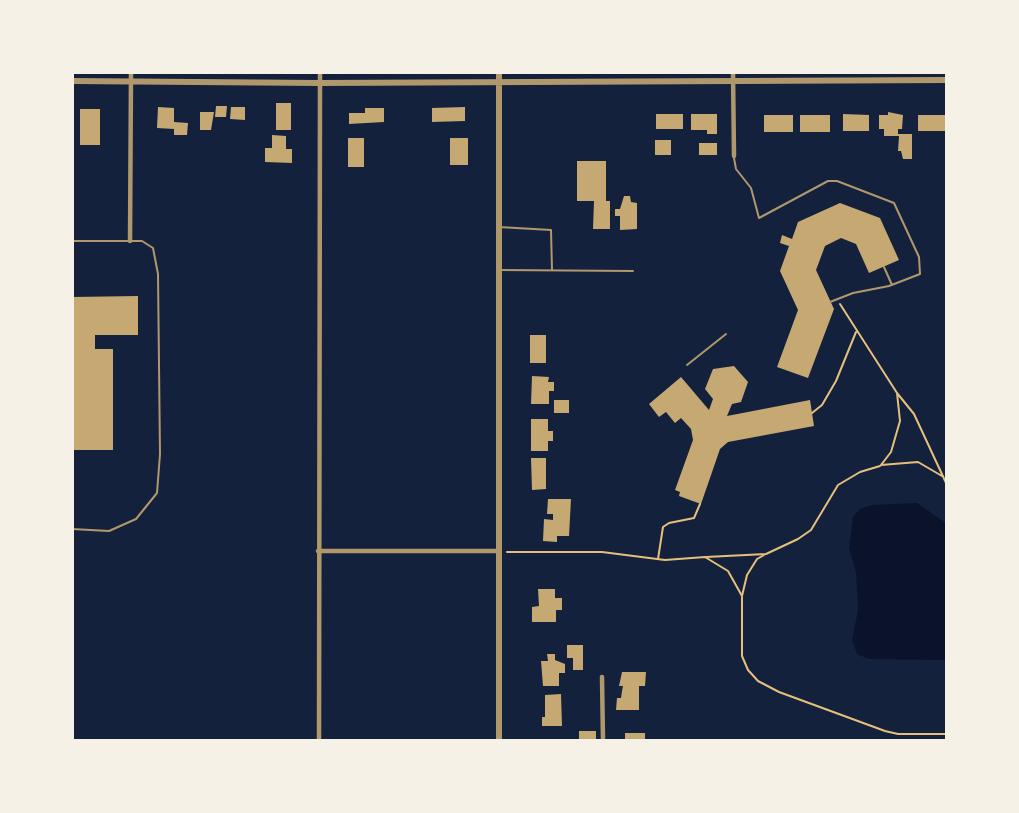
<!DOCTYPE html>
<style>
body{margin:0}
#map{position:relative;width:1019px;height:813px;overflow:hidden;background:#14213d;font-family:"Exo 2",sans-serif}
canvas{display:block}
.frame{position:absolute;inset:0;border:74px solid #f6f1e7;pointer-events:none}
</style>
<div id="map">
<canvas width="1019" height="813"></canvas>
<div class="frame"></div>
</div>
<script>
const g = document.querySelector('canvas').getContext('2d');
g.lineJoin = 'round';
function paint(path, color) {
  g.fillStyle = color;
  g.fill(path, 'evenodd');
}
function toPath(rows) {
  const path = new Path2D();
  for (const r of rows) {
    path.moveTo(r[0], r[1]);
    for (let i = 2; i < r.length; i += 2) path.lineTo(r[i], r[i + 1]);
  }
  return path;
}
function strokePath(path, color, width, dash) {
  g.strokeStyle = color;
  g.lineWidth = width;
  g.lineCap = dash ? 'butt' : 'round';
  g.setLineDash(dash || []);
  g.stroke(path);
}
const water = toPath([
 [917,503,947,524,947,660,869,659,857,654,852,640,858,610,856,572,849,548,853,517,860,509,872,505]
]);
const building = toPath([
 [276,103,291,103,291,130,276,130],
 [216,106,227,106,226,117,215,117],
 [158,107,174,108,174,122,188,123,187,135,174,135,174,129,157,128],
 [231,107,245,107,245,120,230,119],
 [465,107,465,121,432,122,432,108],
 [365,108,384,108,384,122,349,124,349,113,365,113],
 [80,109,100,109,100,145,80,145],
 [200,112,214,112,211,130,200,130],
 [888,112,903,115,902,129,898,129,898,134,912,134,912,159,903,159,901,151,898,151,899,136,884,136,884,129,879,129,879,115,888,115],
 [656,114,683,114,683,129,656,129],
 [691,114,717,114,717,134,707,134,707,130,691,130],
 [843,114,869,115,869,131,843,131],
 [764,115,793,115,793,132,764,132],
 [800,115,830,115,830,132,800,132],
 [918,115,947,115,947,131,918,131],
 [272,135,286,136,286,149,292,149,292,163,265,162,265,148,272,148],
 [348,138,364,138,364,167,348,167],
 [450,138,468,138,468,165,450,165],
 [655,140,671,140,671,155,655,155],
 [699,143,717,143,717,155,699,155],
 [577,161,606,161,606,201,610,201,610,229,593,229,594,201,577,201],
 [624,196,630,196,631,202,637,203,637,229,620,230,620,216,615,216,615,209,620,209],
 [840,203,880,218,899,260,869,273,856,244,841,238,825,246,816,270,834,309,808,378,777,367,798,310,780,271,789,246,780,243,782,235,792,239,798,222],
 [138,296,138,335,95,335,95,349,113,349,113,450,73,450,72,297],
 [530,335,546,335,546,363,530,363],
 [734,366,748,382,741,402,732,404,727,416,810,400,814,426,728,442,720,449,701,504,679,496,680,492,675,490,693,440,691,429,681,418,675,423,666,412,659,417,649,404,681,377,709,410,713,399,705,389,713,369],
 [532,376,549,377,548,382,554,382,554,391,549,391,549,404,531,404],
 [554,400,569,400,569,413,554,413],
 [531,419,548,419,548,431,553,431,553,441,548,441,548,451,531,451],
 [531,458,546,458,546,489,532,490],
 [548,499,571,499,569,536,557,536,557,542,543,541,544,519,553,520,553,514,547,514],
 [538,589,555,589,555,598,562,598,562,610,556,610,556,622,532,622,532,607,539,606],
 [567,645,583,645,583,670,573,670,573,658,567,658],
 [547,654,555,654,555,660,565,664,565,673,559,673,559,686,543,686,541,661,548,661],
 [622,672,646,672,645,686,639,686,639,710,616,710,617,698,621,698,622,691,623,686,619,686],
 [561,694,562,726,542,726,542,717,545,717,545,695],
 [579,731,596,731,596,741,579,741],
 [625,733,645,733,645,741,625,741]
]);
const path = toPath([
 [840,304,897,393],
 [812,413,822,405,836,381,856,332],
 [942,476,918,462,881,465,891,452,900,421,897,393,914,414,947,485],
 [507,552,602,552,665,560,705,557,728,571,742,596,747,575,757,559,766,554,706,557],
 [766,554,798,539,811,530,838,485,860,472,880,466],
 [658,559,663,527,669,523,694,518,700,504],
 [742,597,742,656,748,670,758,681,779,692,885,731,898,734,947,734]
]);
const service = toPath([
 [734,158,736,169,751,188,759,218,828,181,837,181,894,203,919,257,920,274,889,286,853,293,830,302],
 [499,227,551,230,552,270],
 [72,241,142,241,153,248,158,274,160,454,157,493,136,519,109,531,72,529],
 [884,267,892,285],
 [499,270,633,271],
 [687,365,726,334]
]);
const minor = toPath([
 [733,72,734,156],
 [130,241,131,72],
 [318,551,499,551],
 [602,677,603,741],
 [319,741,320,72]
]);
const tertiary = toPath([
 [499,72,499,741],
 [72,81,320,83,947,80]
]);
paint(water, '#0b132b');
paint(building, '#c6a872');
strokePath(path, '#e5c07b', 2);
strokePath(service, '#b1986c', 2);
strokePath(minor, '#b1986c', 4.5);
strokePath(tertiary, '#b1986c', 6);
</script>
